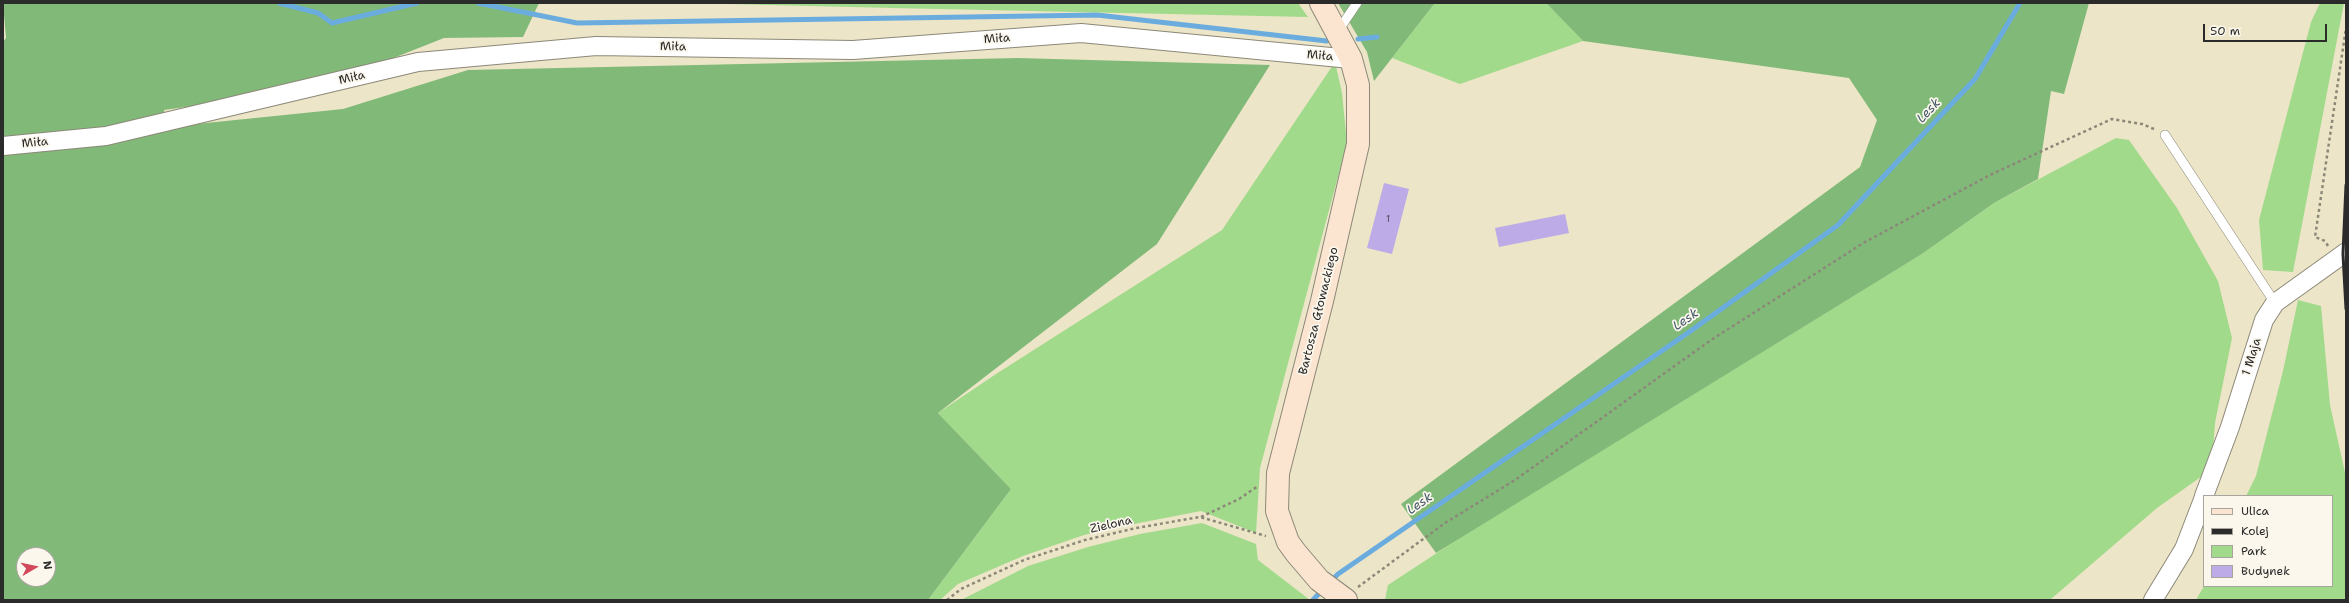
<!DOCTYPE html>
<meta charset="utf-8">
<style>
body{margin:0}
#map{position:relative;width:2349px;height:603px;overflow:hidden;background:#ece5c7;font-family:"Shantell Sans",sans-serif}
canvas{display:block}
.frame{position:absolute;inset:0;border:4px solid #2b2b2b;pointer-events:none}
.legend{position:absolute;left:2203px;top:495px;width:130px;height:92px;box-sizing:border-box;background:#fbf7ec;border:1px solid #a8a59f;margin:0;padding:5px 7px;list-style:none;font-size:12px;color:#2b2b2b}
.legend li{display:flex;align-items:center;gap:8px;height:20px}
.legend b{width:20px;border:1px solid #a8a59f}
.north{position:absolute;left:16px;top:547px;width:40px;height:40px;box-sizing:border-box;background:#fbf7ec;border:1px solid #a8a59f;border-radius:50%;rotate:81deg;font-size:11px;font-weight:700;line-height:16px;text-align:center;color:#2b2b2b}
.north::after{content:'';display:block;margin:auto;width:14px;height:18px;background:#d1495b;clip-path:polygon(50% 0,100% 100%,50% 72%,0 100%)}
.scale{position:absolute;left:2203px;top:24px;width:124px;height:18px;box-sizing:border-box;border:2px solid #2b2b2b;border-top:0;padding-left:5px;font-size:12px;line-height:14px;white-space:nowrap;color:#2b2b2b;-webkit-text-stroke:3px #fbf7ec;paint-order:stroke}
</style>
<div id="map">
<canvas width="2349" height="603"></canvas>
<div class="frame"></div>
<ul class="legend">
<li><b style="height:5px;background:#fce5d0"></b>Ulica</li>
<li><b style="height:5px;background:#2b2b2b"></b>Kolej</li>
<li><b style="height:11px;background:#a2da8c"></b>Park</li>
<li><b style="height:11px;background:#bdabe8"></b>Budynek</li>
</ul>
<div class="north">N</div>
<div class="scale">50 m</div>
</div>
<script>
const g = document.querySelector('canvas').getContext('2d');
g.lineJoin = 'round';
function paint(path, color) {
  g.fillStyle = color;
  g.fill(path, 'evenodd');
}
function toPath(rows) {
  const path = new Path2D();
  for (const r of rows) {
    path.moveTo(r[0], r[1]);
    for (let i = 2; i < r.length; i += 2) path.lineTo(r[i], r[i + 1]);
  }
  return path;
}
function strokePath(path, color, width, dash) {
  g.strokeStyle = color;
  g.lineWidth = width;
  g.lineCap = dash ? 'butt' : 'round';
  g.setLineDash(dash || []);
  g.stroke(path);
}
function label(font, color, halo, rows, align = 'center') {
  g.font = font + ' "Shantell Sans",sans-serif';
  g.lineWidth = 3.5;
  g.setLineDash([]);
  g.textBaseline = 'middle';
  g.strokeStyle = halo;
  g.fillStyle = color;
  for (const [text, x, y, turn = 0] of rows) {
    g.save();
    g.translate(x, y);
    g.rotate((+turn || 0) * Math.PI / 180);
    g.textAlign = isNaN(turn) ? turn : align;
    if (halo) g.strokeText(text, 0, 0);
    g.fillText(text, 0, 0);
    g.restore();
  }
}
const green = toPath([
 [687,3,1298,3,1308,17,892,8],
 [1435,3,1546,3,1583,41,1460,84,1392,58],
 [2320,3,2344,3,2293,272,2263,270,2259,220,2311,22],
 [1335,62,1342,93,1347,143,1260,468,1256,533,1201,511,1134,524,1084,535,1023,556,958,584,940,600,928,600,1011,489,938,413,996,374,1222,230],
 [2116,138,2129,140,2177,208,2218,281,2232,338,2215,423,2213,450,2205,474,2157,508,2051,599,1385,600,1388,585,1469,532,1922,254,1994,203],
 [2298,300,2321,306,2330,405,2346,477,2346,600,2196,600,2204,586,2332,586,2332,496,2246,496,2256,476,2283,371],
 [1202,523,1256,544,1258,560,1310,600,961,600,1028,566,1088,547,1140,534]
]);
const forest = toPath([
 [3,3,539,3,523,37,444,38,315,89,164,110,167,127,343,109,468,70,1018,58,1270,65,1157,244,938,413,1011,489,928,600,3,600,3,42,6,38],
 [24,555,48,555,48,579,24,579],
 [1338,3,1435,3,1374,81,1367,52],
 [1546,3,2089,3,2064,94,2051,91,2038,179,1994,203,1922,254,1436,553,1401,504,1860,167,1877,120,1849,78,1583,41]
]);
const stream = toPath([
 [279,3,318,13,332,23,417,3],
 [478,3,577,23,1097,15,1327,41],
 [1358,39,1377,37],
 [1330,582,1338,574,1692,330,1838,225,1975,79,2020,3],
 [1313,600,1323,589]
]);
const building = toPath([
 [1384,183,1409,189,1392,254,1367,248],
 [1565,214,1569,233,1499,247,1495,228]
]);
const path = toPath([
 [2328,246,2325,241,2315,237,2346,28],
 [1201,517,1239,499,1258,486],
 [1358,587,1445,523,1515,480,1711,340,1865,242,1990,175,2112,119,2142,124,2154,129],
 [947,600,961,589,1024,560,1085,540,1136,528,1200,517,1266,536]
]);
const lane = toPath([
 [1338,31,1357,3],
 [2165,135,2275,303]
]);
const street = toPath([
 [3,146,106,136,418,62,596,46,853,50,1081,33,1351,59],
 [2204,496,2230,427,2264,320,2275,303,2346,252],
 [2153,600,2184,549,2204,497]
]);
const secondary = toPath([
 [1321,3,1351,59,1358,85,1358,144,1322,301,1278,473,1277,511,1288,542,1296,553,1319,580,1346,600]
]);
const rail = toPath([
 [2346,185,2343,254,2346,309]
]);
const numberNames = [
 ["1",1388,219]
];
const streetNames = [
 ["Miła",997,39,-4],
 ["Miła",673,47,1],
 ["Miła",1320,56,5],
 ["Miła",352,78,-13],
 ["Miła",35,143,-5],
 ["Bartosza Głowackiego",1319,311,-76],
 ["1 Maja",2252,357,-73],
 ["Zielona",1111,525,-13]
];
const waterNames = [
 ["Lesk",1929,111,-47],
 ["Lesk",1686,320,-35],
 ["Lesk",1420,504,-35]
];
paint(green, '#a2da8c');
paint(forest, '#81ba78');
strokePath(stream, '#6bacdf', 5);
paint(building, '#bdabe8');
strokePath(lane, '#8c8879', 10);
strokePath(street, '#8c8879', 20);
strokePath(secondary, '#8c8879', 24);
strokePath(path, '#8c8879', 2.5, [3, 3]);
strokePath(lane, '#fff', 9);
strokePath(street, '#fff', 18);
strokePath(secondary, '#fce5d0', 22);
strokePath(rail, '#2b2b2b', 3);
label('10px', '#504b5a', null, numberNames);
label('12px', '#2b2b2b', '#fbf7ec', streetNames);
label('italic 13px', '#41586a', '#fbf7ec', waterNames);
</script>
